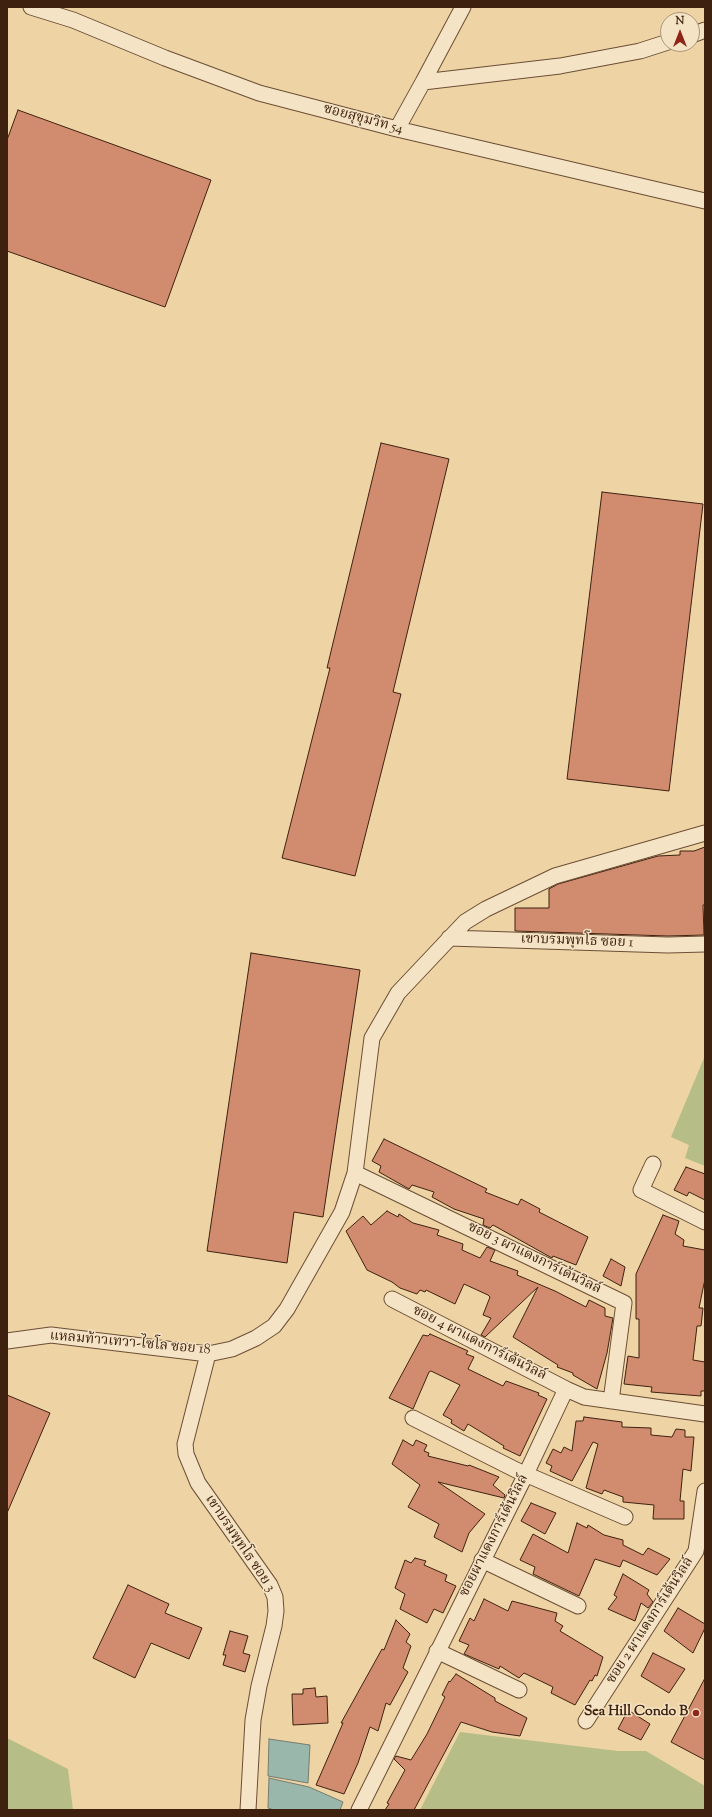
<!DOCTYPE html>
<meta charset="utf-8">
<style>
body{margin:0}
#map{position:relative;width:712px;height:1817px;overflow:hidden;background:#eed4a4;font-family:"Sorts Mill Goudy",serif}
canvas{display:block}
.frame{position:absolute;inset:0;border:8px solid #3f2110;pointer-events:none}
.north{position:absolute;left:660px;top:12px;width:40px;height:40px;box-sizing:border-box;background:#f4e3c4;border:1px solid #ac957c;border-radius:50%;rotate:0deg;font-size:11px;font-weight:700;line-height:16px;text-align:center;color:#3f2110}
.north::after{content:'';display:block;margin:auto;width:14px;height:18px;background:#8f2418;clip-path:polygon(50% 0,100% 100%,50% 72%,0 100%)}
</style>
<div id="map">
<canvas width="712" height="1817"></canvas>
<div class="frame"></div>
<div class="north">N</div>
</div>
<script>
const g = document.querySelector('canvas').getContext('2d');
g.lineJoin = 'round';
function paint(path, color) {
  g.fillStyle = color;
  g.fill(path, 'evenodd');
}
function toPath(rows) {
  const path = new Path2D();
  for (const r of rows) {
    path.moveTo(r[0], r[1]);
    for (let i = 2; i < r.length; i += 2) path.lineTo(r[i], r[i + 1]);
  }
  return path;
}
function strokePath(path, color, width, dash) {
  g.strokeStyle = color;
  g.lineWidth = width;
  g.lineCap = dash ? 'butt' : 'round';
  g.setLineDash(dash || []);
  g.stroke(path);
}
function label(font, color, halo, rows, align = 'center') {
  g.font = font + ' "Sorts Mill Goudy","Noto Serif Thai",serif';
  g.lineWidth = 3;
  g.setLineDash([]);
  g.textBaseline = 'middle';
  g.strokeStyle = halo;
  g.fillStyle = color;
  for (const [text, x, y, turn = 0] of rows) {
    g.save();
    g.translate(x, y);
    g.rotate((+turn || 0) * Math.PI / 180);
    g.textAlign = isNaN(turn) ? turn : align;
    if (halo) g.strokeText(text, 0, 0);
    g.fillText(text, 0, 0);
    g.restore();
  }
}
const green = toPath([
 [704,1058,705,1059,705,1166,685,1158,689,1145,671,1137],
 [460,1732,618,1751,646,1751,705,1786,705,1810,420,1810],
 [7,1738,68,1769,73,1810,7,1810]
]);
const water = toPath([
 [269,1739,310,1745,308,1783,268,1776,269,1739],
 [269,1778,309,1787,343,1802,340,1810,274,1810,268,1808,269,1778]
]);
const building = toPath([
 [18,110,211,180,165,307,7,251,7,140,18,110],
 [381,443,449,459,393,692,401,694,355,876,282,858,330,668,327,668,381,443],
 [602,492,703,504,669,791,567,779,602,492],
 [705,847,705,905,703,905,704,935,668,936,515,931,515,908,549,908,549,889,558,884,658,856,680,855,680,851,694,851,705,847],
 [251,953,360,970,323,1217,294,1212,287,1263,207,1251,251,953],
 [384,1139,487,1189,485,1192,518,1205,521,1199,540,1209,539,1212,588,1237,576,1265,553,1256,552,1258,493,1225,490,1228,483,1225,484,1219,454,1209,432,1197,434,1192,412,1185,409,1189,379,1172,381,1166,372,1161,384,1139],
 [686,1167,705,1174,705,1200,689,1192,687,1196,674,1190,686,1167],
 [387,1211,398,1217,399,1214,413,1223,439,1230,437,1235,463,1244,462,1250,480,1258,487,1247,495,1250,490,1261,518,1271,517,1275,555,1291,586,1307,589,1300,605,1308,605,1316,613,1318,607,1353,597,1389,573,1375,573,1373,557,1367,558,1365,513,1337,538,1287,485,1337,481,1335,491,1318,483,1315,490,1297,488,1295,464,1284,455,1304,426,1290,425,1292,420,1290,417,1294,400,1288,392,1282,367,1270,346,1231,363,1216,371,1225,387,1211],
 [663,1215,679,1221,675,1234,684,1240,683,1246,705,1250,705,1279,699,1308,703,1308,701,1326,697,1326,693,1360,705,1362,705,1391,701,1391,701,1396,651,1392,652,1387,624,1384,628,1356,639,1358,639,1319,636,1319,636,1274,663,1215],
 [611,1259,625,1267,621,1286,603,1276,611,1259],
 [430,1334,468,1351,466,1354,474,1357,468,1369,503,1386,506,1381,539,1393,538,1395,547,1399,520,1456,503,1448,504,1446,468,1424,464,1431,451,1423,452,1420,443,1415,460,1385,431,1371,429,1372,413,1409,389,1398,423,1335,428,1336,430,1334],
 [7,1395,50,1413,7,1513,7,1395],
 [584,1417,622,1422,622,1427,651,1428,651,1435,672,1437,676,1429,685,1430,685,1437,694,1437,691,1471,683,1469,680,1501,684,1501,684,1519,653,1519,654,1505,623,1502,623,1497,604,1490,602,1494,586,1488,598,1444,593,1442,572,1481,550,1471,552,1466,546,1463,553,1449,561,1453,564,1447,572,1451,576,1421,583,1421,584,1417],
 [403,1440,413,1446,416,1440,427,1445,424,1451,429,1453,428,1456,468,1466,469,1465,499,1477,493,1485,505,1495,504,1498,438,1482,485,1514,469,1533,462,1552,434,1537,439,1524,408,1507,420,1485,392,1464,403,1440],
 [531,1503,556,1513,545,1534,521,1521,531,1503],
 [577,1523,587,1528,588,1525,604,1535,623,1540,623,1545,643,1555,648,1548,670,1559,657,1575,623,1560,620,1567,595,1559,579,1596,533,1574,535,1567,520,1560,533,1534,568,1553,577,1523],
 [415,1558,426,1561,424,1565,447,1575,445,1581,456,1586,443,1613,434,1609,427,1623,400,1609,405,1594,395,1588,405,1560,411,1563,415,1558],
 [623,1574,649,1590,647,1594,653,1602,648,1608,641,1603,635,1621,608,1609,617,1597,614,1595,623,1574],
 [128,1585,169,1604,165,1613,202,1628,189,1659,151,1643,135,1678,93,1658,128,1585],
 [484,1599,508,1611,512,1601,557,1613,555,1621,563,1626,560,1631,603,1657,597,1676,595,1675,592,1681,590,1680,575,1705,551,1693,553,1687,524,1673,519,1678,500,1666,499,1669,464,1654,469,1645,459,1641,470,1618,474,1621,484,1599],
 [678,1608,705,1624,705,1628,693,1653,664,1631,678,1608],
 [396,1620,410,1634,406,1642,411,1646,403,1668,408,1672,390,1705,386,1703,378,1731,370,1727,358,1763,344,1794,316,1785,343,1723,341,1723,382,1649,384,1650,396,1620],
 [230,1631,248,1636,243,1653,250,1655,245,1672,223,1665,226,1655,223,1655,230,1631],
 [653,1653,685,1669,669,1693,641,1676,653,1653],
 [456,1674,495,1698,495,1701,527,1718,520,1736,492,1732,461,1722,414,1810,385,1810,389,1804,387,1803,405,1770,394,1759,396,1756,411,1760,427,1734,445,1697,442,1695,449,1681,450,1682,456,1674],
 [705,1678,705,1760,671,1742,705,1678],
 [315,1688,316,1697,327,1696,328,1723,293,1725,292,1694,303,1694,303,1689,315,1688],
 [628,1710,650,1724,641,1740,618,1729,628,1710]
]);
const minor = toPath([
 [31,7,73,20,165,58,259,93,397,129,705,201],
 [692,35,705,30],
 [423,82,463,7],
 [397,129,423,82,560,66,640,51,668,42],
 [449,938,668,945,705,944],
 [653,1164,641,1190,705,1222],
 [355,1173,624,1303,611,1401],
 [392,1299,566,1389],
 [7,1341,51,1335,208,1354,232,1349,256,1338,274,1326,287,1309,342,1212,355,1173,372,1038,398,993,465,922,486,909,555,876,705,833],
 [208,1354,185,1444,186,1454,198,1483,270,1585,275,1597,276,1611,274,1626,259,1686,253,1720,248,1810],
 [413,1418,516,1470,625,1517],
 [482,1560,578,1606],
 [437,1651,519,1690],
 [586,1721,696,1551,705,1491],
 [359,1810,526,1474,566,1389,584,1397,705,1414]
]);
const markers = [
 [696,1713,4,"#8f2418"]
];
const streetNames = [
 ["ซอยสุขุมวิท 54",363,120,15],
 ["เขาบรมพุทโธ ซอย 1",577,942,2],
 ["ซอย 3 ผาแดงการ์เด้นวิลล์",534,1259,26],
 ["แหลมท้าวเทวา-ไซโล ซอย 18",130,1344,5],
 ["ซอย 4 ผาแดงการ์เด้นวิลล์",479,1344,27],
 ["ซอยผาแดงการ์เด้นวิลล์",495,1536,-63],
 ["เขาบรมพุทโธ ซอย 3",239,1544,56],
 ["ซอย 2 ผาแดงการ์เด้นวิลล์",651,1621,-57]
];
const poiNames = [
 ["Sea Hill Condo B",688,1713]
];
paint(green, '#b7bd87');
paint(water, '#9ab7ac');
strokePath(water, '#767b6e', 1);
paint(building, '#d18b6e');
strokePath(building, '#3f2110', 1);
strokePath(minor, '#6b4e35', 17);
strokePath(minor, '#f4e3c4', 15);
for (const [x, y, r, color] of markers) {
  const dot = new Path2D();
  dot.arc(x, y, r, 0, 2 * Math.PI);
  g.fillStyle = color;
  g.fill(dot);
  strokePath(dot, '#f4e3c4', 1.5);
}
label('14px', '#3f2110', '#f4e3c4', streetNames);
label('bold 14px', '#3f2110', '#f4e3c4', poiNames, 'right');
</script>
